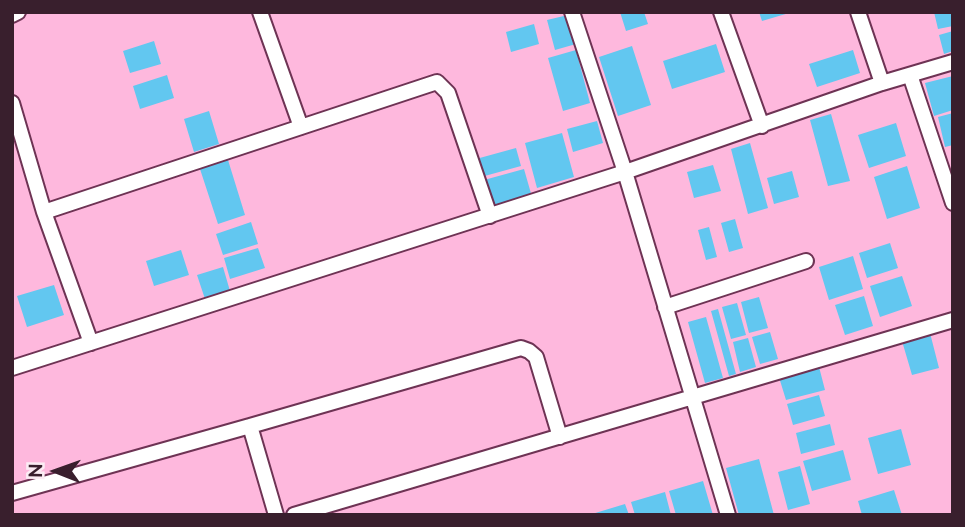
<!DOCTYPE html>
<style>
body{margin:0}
#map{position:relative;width:965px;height:527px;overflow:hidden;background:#feb8dd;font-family:Raleway,sans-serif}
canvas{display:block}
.frame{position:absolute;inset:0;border:14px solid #391f2d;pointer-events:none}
.north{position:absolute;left:21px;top:436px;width:70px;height:70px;-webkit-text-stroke:5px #fbecf4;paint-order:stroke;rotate:271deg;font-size:19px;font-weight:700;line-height:28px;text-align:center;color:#391f2d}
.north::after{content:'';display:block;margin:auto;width:24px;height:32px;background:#391f2d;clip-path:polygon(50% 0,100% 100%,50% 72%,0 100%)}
</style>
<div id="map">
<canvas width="965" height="527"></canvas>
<div class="frame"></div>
<div class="north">N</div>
</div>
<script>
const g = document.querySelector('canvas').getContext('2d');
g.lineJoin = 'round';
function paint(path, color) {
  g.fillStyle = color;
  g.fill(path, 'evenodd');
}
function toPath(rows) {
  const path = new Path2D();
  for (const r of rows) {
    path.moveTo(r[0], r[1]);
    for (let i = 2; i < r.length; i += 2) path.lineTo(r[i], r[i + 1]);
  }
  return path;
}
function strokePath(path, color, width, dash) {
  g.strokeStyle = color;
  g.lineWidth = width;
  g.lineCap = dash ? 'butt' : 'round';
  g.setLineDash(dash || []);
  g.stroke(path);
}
const building = toPath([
 [620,12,644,12,648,24,626,31],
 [759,12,789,12,789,13,762,21],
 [934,12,953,12,953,26,938,29],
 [568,15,576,44,555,50,547,20],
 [534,24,539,44,511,52,506,32],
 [953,31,953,51,944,54,939,35],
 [154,41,161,64,130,73,123,51],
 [716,44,725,72,672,89,663,61],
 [632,46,651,105,618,116,599,57],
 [576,50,590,103,563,111,548,58],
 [853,50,860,73,817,87,809,64],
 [167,75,174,98,140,109,133,86],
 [953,76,953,110,934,116,925,83],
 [209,111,219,144,194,152,184,119],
 [953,113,953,145,945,147,938,117],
 [831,114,850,181,828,186,810,120],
 [597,121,603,143,573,152,567,129],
 [896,123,906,156,869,168,858,135],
 [562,133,574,177,537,188,525,143],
 [750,143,768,208,748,214,731,149],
 [516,148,521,166,481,177,476,159],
 [228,160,245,215,218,224,200,169],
 [713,165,721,191,694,198,687,172],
 [907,166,920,208,887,219,874,177],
 [524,169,532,197,491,208,484,180],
 [792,171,799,197,774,204,767,178],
 [735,219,743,248,729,252,721,223],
 [251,222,258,244,223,255,216,234],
 [709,227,717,257,706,260,698,230],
 [890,243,898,268,867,278,859,253],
 [258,248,265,268,230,279,224,258],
 [181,250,189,275,154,286,146,261],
 [853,256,863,289,829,300,819,267],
 [223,267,230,291,205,299,197,275],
 [902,276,912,306,880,317,870,286],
 [54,285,64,315,27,327,17,296],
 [864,296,873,326,845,335,835,305],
 [759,297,768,328,749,333,741,302],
 [737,303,746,335,731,339,722,307],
 [718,309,736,374,729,376,711,311],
 [706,317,723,378,705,383,688,322],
 [770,332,778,359,760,364,752,337],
 [930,333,939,368,912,375,902,341],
 [748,338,756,367,740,372,733,342],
 [818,363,825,390,786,400,778,374],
 [819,395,825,416,793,425,787,404],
 [830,424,835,445,801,454,796,433],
 [901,429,911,465,878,474,868,438],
 [843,450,851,480,812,491,803,461],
 [759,459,774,515,739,515,726,468],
 [800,466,810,504,788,510,778,472],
 [703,481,713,515,676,515,669,491],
 [894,490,902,515,862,515,858,501],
 [665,492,671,515,635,515,631,502],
 [625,504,629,515,592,515,592,514]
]);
const street = toPath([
 [260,12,301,127],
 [572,12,625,172,728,515],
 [721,12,762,126],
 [858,12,882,83],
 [12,15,18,12],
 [910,75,953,203],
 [12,103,44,212,91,343],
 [44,212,437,82,448,93,490,216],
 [665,307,806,261],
 [12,368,625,172,882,83,953,62],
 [250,426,521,348,529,351,536,357,560,437],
 [12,493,250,426,276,515],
 [294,515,953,320]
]);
paint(building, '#62c7f0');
strokePath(street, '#6e3354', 18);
strokePath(street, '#fff', 14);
</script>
